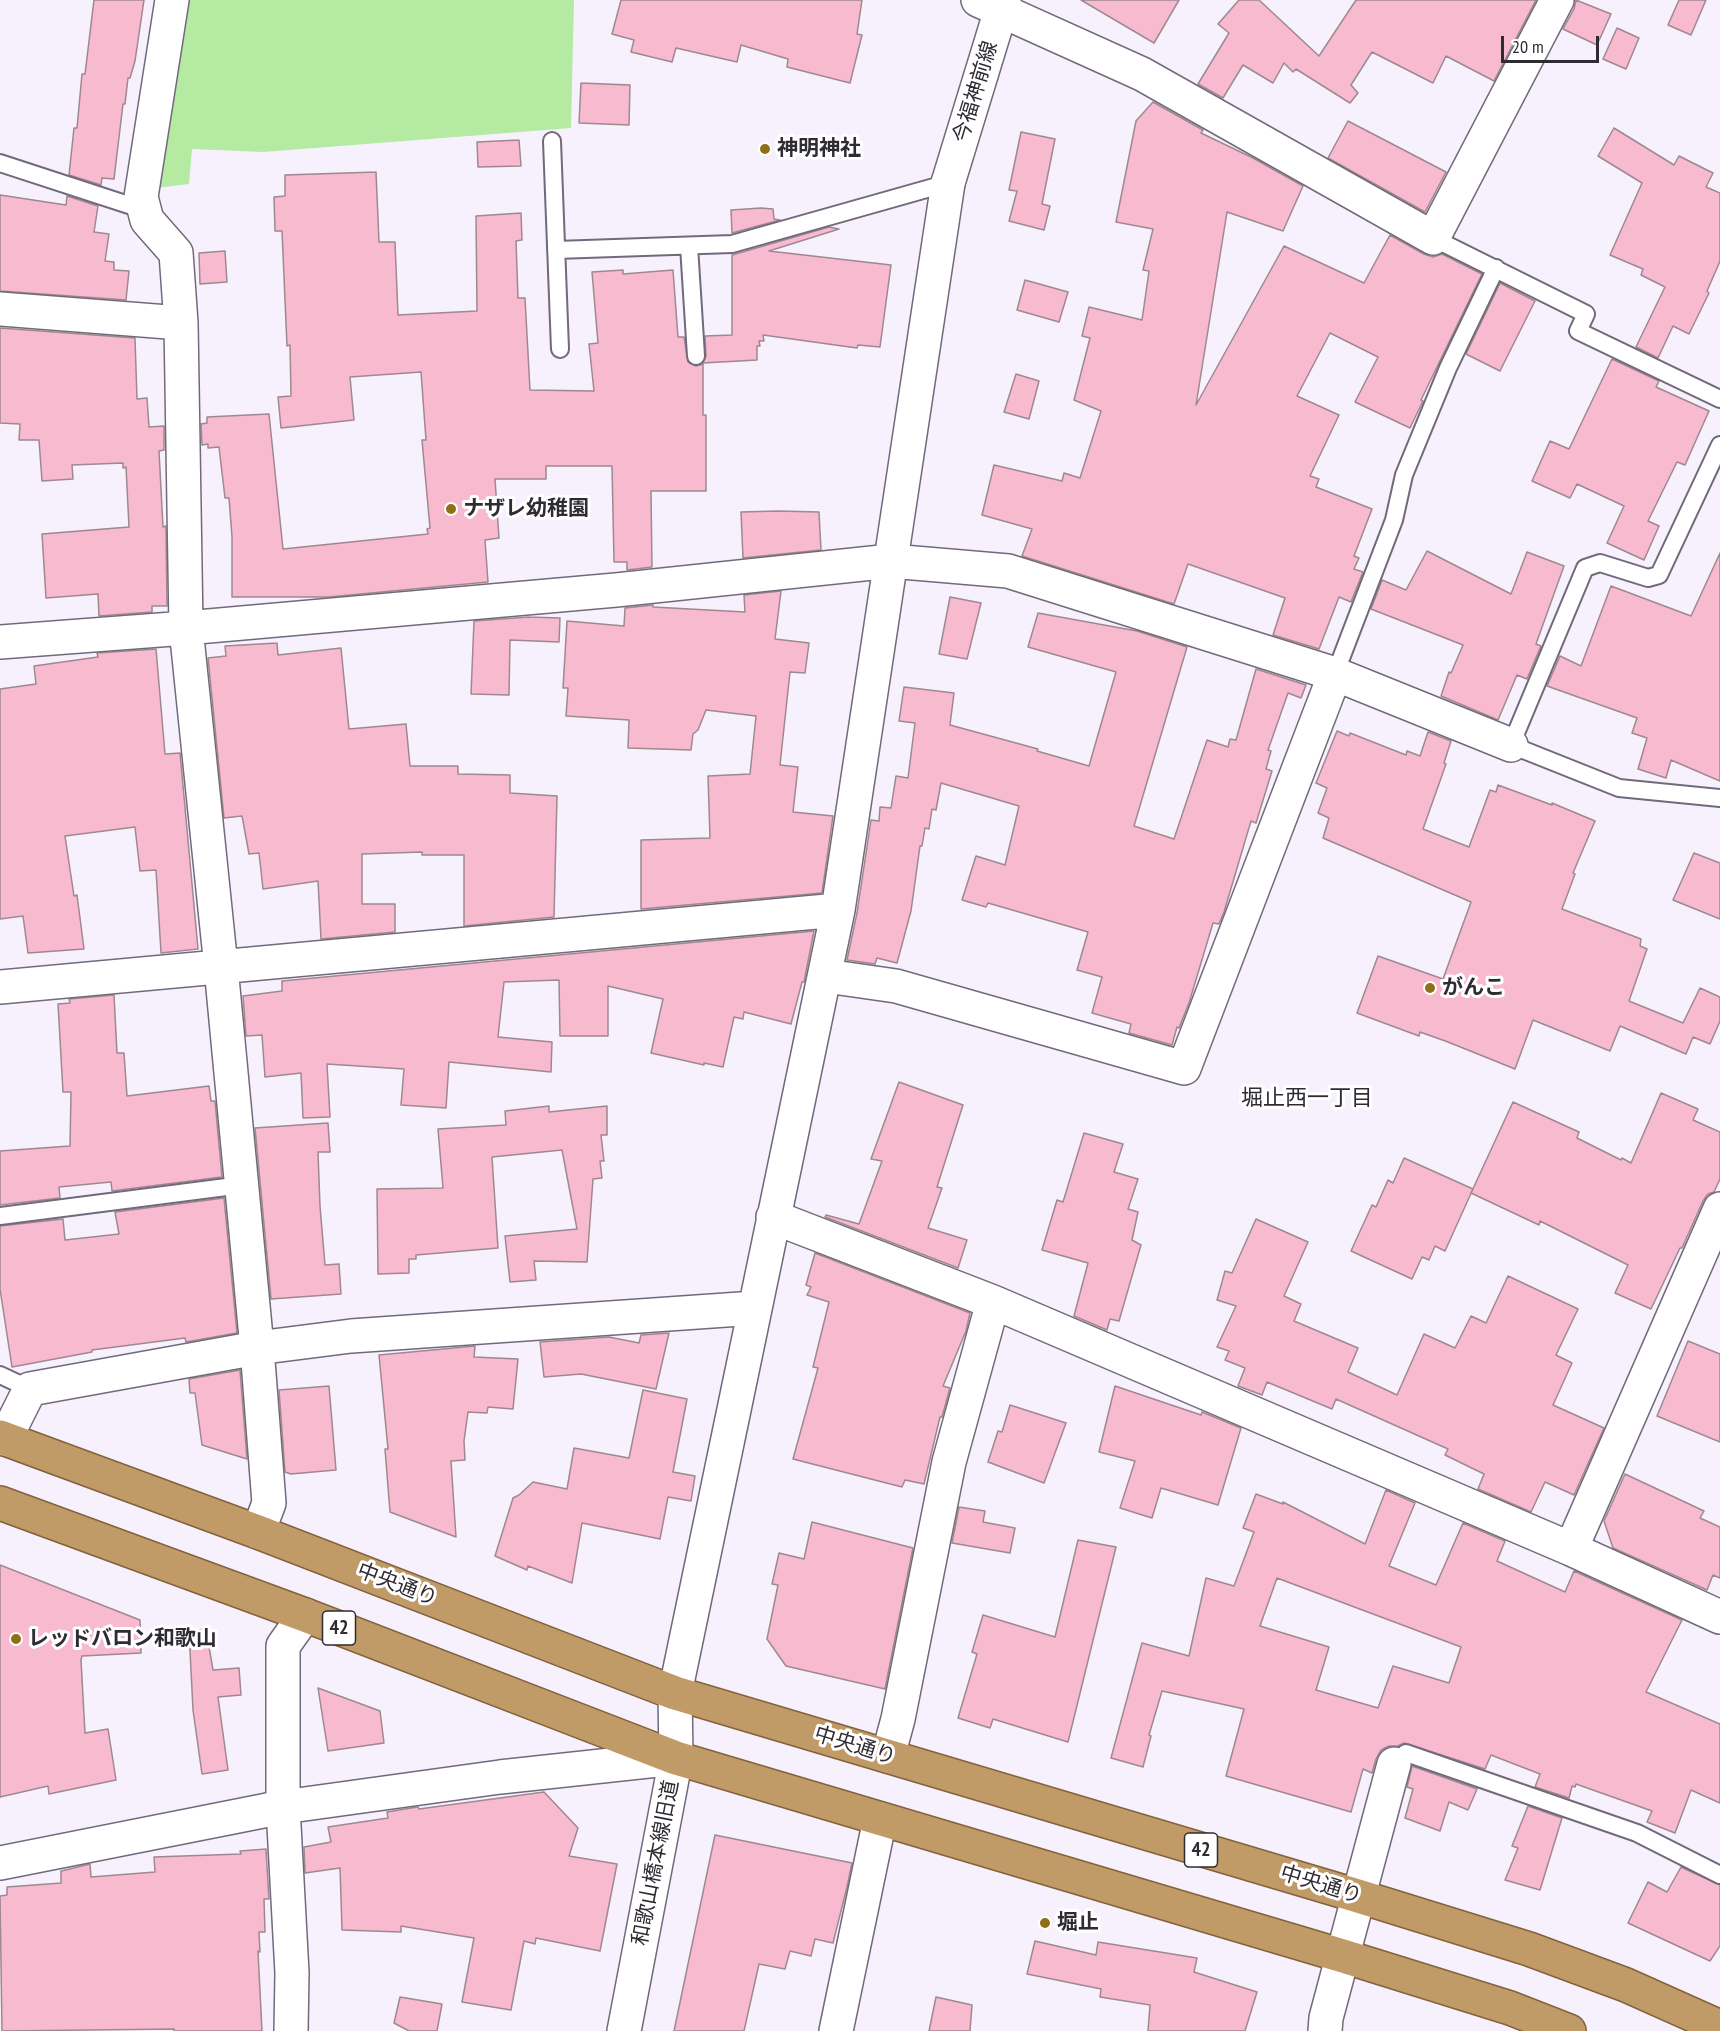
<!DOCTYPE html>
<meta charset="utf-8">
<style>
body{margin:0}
#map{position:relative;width:1720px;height:2031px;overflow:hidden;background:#f7f1fe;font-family:"PT Sans Narrow",sans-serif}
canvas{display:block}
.scale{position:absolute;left:1501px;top:36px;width:98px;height:27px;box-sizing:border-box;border:3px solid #2f2b33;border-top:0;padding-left:8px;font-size:18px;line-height:21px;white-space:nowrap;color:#2f2b33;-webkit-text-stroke:4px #fff;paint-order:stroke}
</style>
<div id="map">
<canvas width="1720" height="2031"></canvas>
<div class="scale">20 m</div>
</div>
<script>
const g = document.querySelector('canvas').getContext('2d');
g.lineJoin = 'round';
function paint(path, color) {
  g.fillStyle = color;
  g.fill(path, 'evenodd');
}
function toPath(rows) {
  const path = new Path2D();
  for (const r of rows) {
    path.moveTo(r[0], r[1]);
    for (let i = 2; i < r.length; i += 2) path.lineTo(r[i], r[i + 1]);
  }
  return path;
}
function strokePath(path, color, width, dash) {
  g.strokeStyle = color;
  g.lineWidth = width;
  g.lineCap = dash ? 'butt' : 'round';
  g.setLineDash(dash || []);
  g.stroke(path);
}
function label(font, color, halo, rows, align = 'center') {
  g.font = font + ' "PT Sans Narrow","Noto Sans JP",sans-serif';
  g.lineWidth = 6;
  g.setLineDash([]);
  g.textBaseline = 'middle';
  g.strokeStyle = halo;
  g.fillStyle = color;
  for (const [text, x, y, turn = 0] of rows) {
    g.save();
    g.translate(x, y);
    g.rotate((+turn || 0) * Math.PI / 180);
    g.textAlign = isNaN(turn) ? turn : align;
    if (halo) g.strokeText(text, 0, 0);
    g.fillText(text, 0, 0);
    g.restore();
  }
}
const green = toPath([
 [176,0,574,0,571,128,263,152,192,149,189,184,155,188]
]);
const building = toPath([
 [94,0,144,0,135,61,130,78,128,78,125,104,123,104,114,179,102,178,101,185,69,175,74,128,77,128,82,74,85,74,94,0],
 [621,0,862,0,857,34,862,35,850,83,787,67,788,59,741,45,737,62,676,48,672,62,631,52,634,40,612,34,621,0],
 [1081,0,1179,0,1154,43,1081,0],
 [1239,0,1259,0,1319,56,1356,0,1536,0,1494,81,1446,56,1433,83,1372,52,1351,85,1358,93,1350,103,1296,69,1293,72,1284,63,1273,83,1243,65,1223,98,1198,84,1229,33,1218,24,1239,0],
 [1576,0,1611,14,1597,45,1563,29,1574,9,1576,0],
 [1679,0,1706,0,1691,35,1668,25,1679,0],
 [1617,28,1639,38,1626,69,1603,59,1617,28],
 [581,83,630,85,629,125,579,123,581,83],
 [1153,102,1203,130,1201,133,1253,158,1303,186,1283,231,1227,212,1196,405,1284,246,1364,283,1390,235,1424,254,1433,257,1442,254,1482,274,1421,400,1423,401,1410,428,1355,402,1378,357,1330,333,1297,396,1339,415,1310,476,1319,479,1316,487,1372,509,1354,556,1359,558,1354,569,1363,572,1351,602,1339,597,1319,649,1273,635,1285,598,1188,564,1174,604,1022,556,1032,529,982,515,994,465,1062,481,1064,473,1080,478,1101,411,1074,400,1090,338,1082,336,1089,307,1142,320,1149,271,1143,270,1153,229,1116,222,1136,121,1153,102],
 [1348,121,1446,172,1425,212,1328,158,1348,121],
 [1614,128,1674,165,1679,156,1713,173,1706,187,1720,193,1720,261,1707,291,1709,293,1689,334,1673,326,1658,358,1636,347,1665,287,1641,275,1643,269,1610,255,1642,183,1598,156,1614,128],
 [1021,132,1055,139,1042,204,1050,206,1044,230,1009,221,1017,191,1009,190,1021,132],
 [519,140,521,166,478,167,477,142,519,140],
 [376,172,379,242,395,242,398,315,477,311,476,216,521,213,522,240,516,241,518,298,525,298,530,390,594,391,589,344,598,343,592,272,623,270,623,274,673,270,678,337,684,337,688,362,696,366,703,364,703,415,706,415,706,491,651,491,652,567,627,570,627,562,614,562,612,466,546,466,546,479,495,479,499,538,485,540,488,582,329,597,232,597,232,537,229,498,225,498,219,447,208,448,208,444,202,445,201,424,207,423,207,417,269,414,283,549,428,534,427,529,430,528,422,440,426,440,421,372,350,377,354,420,281,428,278,397,291,396,290,345,287,346,282,231,275,231,274,197,285,196,285,175,376,172],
 [0,195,66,205,67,196,98,206,94,232,109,234,105,261,114,262,114,270,129,271,126,300,0,291,0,195],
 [761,208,773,209,774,219,780,220,732,233,731,210,761,208],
 [829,227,839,229,769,251,891,265,880,347,858,345,857,348,763,335,764,341,759,341,760,346,757,346,757,360,703,363,706,356,705,336,732,335,732,255,829,227],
 [225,251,227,282,200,284,199,253,225,251],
 [1025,280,1068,292,1059,322,1017,310,1025,280],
 [1500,283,1535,301,1500,371,1466,354,1500,283],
 [0,328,135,338,137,399,147,398,149,427,164,426,164,450,159,451,163,527,166,526,167,606,152,606,152,612,99,616,98,594,46,598,42,534,129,527,126,467,123,468,123,463,72,465,73,479,42,481,39,440,19,440,20,424,0,423,0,328],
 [1612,359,1659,381,1656,387,1709,411,1685,465,1677,462,1648,521,1659,526,1644,560,1607,543,1624,506,1577,484,1570,498,1532,481,1550,441,1569,449,1612,359],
 [1016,374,1039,381,1029,419,1004,412,1016,374],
 [778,511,819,512,821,550,743,558,741,512,778,511],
 [1427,551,1511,594,1527,552,1564,566,1536,644,1541,646,1527,679,1517,675,1498,720,1441,696,1449,672,1451,673,1463,645,1371,609,1382,580,1406,590,1427,551],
 [1720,553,1720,781,1671,760,1666,778,1638,769,1647,738,1632,733,1637,718,1547,686,1560,656,1581,666,1611,586,1691,616,1720,553],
 [781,591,775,639,809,643,805,673,790,672,780,765,798,767,793,812,833,816,822,893,641,909,641,840,710,838,708,776,750,774,756,716,706,710,698,730,693,734,691,750,628,748,629,720,566,716,568,688,563,688,567,621,624,626,625,608,653,605,653,607,745,612,744,595,781,591],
 [950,597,981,603,967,659,939,654,950,597],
 [1038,613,1137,631,1187,647,1134,826,1174,839,1207,740,1228,747,1230,739,1236,740,1256,669,1306,685,1301,698,1288,693,1268,750,1271,751,1266,769,1272,771,1256,823,1251,821,1224,912,1219,924,1213,923,1189,1003,1179,1028,1177,1027,1172,1045,1129,1033,1131,1024,1092,1013,1102,977,1077,970,1088,932,988,903,986,907,962,900,976,856,1005,865,1019,806,941,783,936,810,932,809,929,829,925,828,922,846,920,846,911,911,897,963,877,958,875,964,847,960,857,913,871,820,879,821,880,807,891,808,896,776,908,778,915,723,899,721,904,687,954,693,950,725,1038,749,1037,751,1089,766,1116,672,1028,647,1038,613],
 [529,617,560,618,559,642,510,640,509,695,471,694,474,621,529,617],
 [277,643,278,655,341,648,349,729,406,724,410,766,458,766,458,774,510,775,510,793,557,796,554,917,464,926,464,855,422,855,422,852,362,854,362,904,395,904,395,932,321,939,318,881,263,889,259,853,249,854,242,816,224,818,208,658,226,656,225,646,277,643],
 [156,649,165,754,180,753,198,949,161,953,156,870,140,871,135,827,65,836,74,896,77,895,84,949,28,953,23,916,0,919,0,689,36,684,34,666,98,657,97,653,156,649],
 [1337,731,1349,736,1350,733,1406,755,1407,751,1420,756,1428,732,1451,741,1444,763,1446,764,1423,829,1469,847,1490,790,1496,792,1498,785,1552,805,1552,803,1595,821,1573,873,1575,874,1562,909,1641,939,1640,946,1647,949,1629,1001,1683,1023,1700,988,1720,997,1720,1021,1710,1044,1693,1037,1686,1054,1620,1026,1610,1051,1533,1020,1515,1069,1448,1042,1420,1032,1419,1036,1357,1013,1378,956,1443,979,1471,902,1323,838,1329,818,1318,813,1327,788,1316,783,1337,731],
 [1694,853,1720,863,1720,919,1673,900,1694,853],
 [814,931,804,982,802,982,791,1024,744,1012,743,1019,734,1017,723,1067,704,1063,704,1065,651,1053,663,999,608,986,608,1036,560,1036,559,980,504,982,498,1037,552,1042,551,1072,449,1062,446,1108,401,1105,404,1069,327,1064,330,1117,303,1118,301,1073,265,1077,262,1035,246,1036,243,996,282,991,282,981,814,931],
 [114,995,117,1053,124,1053,127,1096,209,1086,211,1101,215,1101,222,1177,112,1191,111,1182,59,1187,60,1198,0,1205,0,1151,70,1146,71,1092,63,1092,58,1004,70,1003,69,999,114,995],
 [899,1082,963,1105,937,1187,942,1188,928,1228,967,1240,958,1268,825,1217,826,1215,859,1224,882,1161,871,1159,899,1082],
 [1661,1093,1698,1109,1693,1120,1720,1132,1720,1179,1714,1192,1708,1194,1703,1201,1682,1248,1680,1248,1651,1309,1615,1293,1628,1265,1540,1221,1539,1225,1471,1193,1513,1102,1579,1132,1577,1138,1621,1160,1622,1158,1631,1163,1661,1093],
 [549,1106,549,1112,607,1106,607,1135,601,1135,604,1161,600,1161,602,1178,593,1179,587,1262,534,1261,536,1280,510,1282,505,1236,577,1229,562,1150,492,1157,498,1248,416,1255,416,1259,409,1259,409,1273,378,1274,377,1189,443,1188,438,1129,506,1125,505,1111,549,1106],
 [328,1123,330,1152,318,1152,320,1206,325,1265,339,1264,341,1294,271,1299,255,1128,328,1123],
 [1084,1133,1123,1144,1114,1172,1138,1179,1128,1209,1138,1212,1132,1240,1141,1245,1119,1321,1110,1319,1107,1330,1074,1316,1088,1263,1042,1250,1057,1200,1063,1202,1084,1133],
 [1404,1158,1473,1189,1445,1251,1435,1246,1429,1260,1422,1257,1412,1279,1351,1251,1372,1205,1376,1207,1388,1180,1393,1183,1404,1158],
 [224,1198,237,1333,186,1342,185,1338,92,1350,92,1352,12,1367,0,1289,0,1226,63,1219,65,1240,119,1234,115,1212,224,1198],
 [1256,1219,1308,1242,1284,1296,1301,1304,1294,1321,1358,1348,1348,1372,1397,1395,1424,1334,1455,1348,1471,1316,1486,1323,1508,1276,1578,1309,1556,1355,1572,1363,1553,1405,1604,1428,1574,1495,1545,1482,1531,1512,1478,1489,1484,1474,1445,1455,1448,1449,1336,1399,1332,1409,1267,1382,1262,1395,1238,1386,1245,1368,1225,1360,1229,1351,1217,1347,1236,1306,1217,1300,1225,1271,1232,1273,1256,1219],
 [815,1253,970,1313,966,1331,943,1386,950,1388,942,1417,940,1417,924,1484,905,1480,902,1487,793,1459,818,1368,813,1367,829,1302,807,1295,811,1287,806,1285,815,1253],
 [669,1333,656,1389,581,1374,544,1377,540,1342,609,1337,639,1343,641,1335,669,1333],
 [1688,1341,1720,1354,1720,1442,1657,1416,1688,1341],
 [475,1346,474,1357,518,1359,513,1409,488,1407,487,1413,468,1412,464,1441,465,1460,451,1461,456,1537,390,1512,385,1449,388,1449,379,1355,475,1346],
 [240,1370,247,1459,202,1445,195,1393,190,1393,189,1379,240,1370],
 [329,1386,336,1470,291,1474,285,1472,279,1390,329,1386],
 [1115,1386,1201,1415,1202,1412,1241,1428,1218,1505,1161,1488,1152,1518,1120,1508,1135,1461,1099,1452,1115,1386],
 [643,1390,687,1399,673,1472,695,1476,691,1501,668,1497,660,1539,582,1523,572,1583,528,1566,527,1570,495,1556,513,1498,519,1495,533,1482,567,1489,574,1448,629,1458,643,1390],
 [1010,1405,1066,1423,1044,1483,988,1462,998,1431,1002,1432,1010,1405],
 [1625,1474,1704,1511,1700,1518,1720,1527,1720,1578,1713,1575,1707,1590,1613,1548,1604,1521,1625,1474],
 [1386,1490,1415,1503,1389,1566,1436,1585,1463,1523,1505,1541,1497,1561,1565,1592,1574,1571,1682,1620,1646,1692,1720,1724,1720,1803,1691,1790,1675,1833,1647,1822,1652,1811,1576,1784,1575,1787,1572,1786,1569,1798,1535,1787,1540,1774,1491,1755,1485,1769,1404,1743,1398,1746,1389,1746,1381,1750,1376,1759,1372,1773,1363,1769,1351,1812,1226,1776,1244,1709,1162,1691,1149,1735,1151,1736,1143,1767,1111,1758,1142,1643,1189,1656,1206,1578,1234,1586,1254,1532,1243,1528,1256,1494,1283,1504,1283,1502,1365,1544,1386,1490],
 [1277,1578,1461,1647,1449,1683,1393,1666,1378,1708,1316,1690,1329,1647,1260,1626,1277,1578],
 [959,1507,985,1511,983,1522,1015,1528,1010,1553,952,1543,959,1507],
 [812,1522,913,1548,885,1689,786,1666,767,1639,778,1585,772,1584,779,1553,804,1559,812,1522],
 [1078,1540,1116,1547,1068,1742,993,1719,990,1728,958,1718,977,1654,972,1652,983,1615,1055,1637,1078,1540],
 [0,1565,140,1620,141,1653,82,1656,81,1660,85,1733,108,1729,116,1780,49,1794,48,1786,0,1797,0,1565],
 [206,1629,213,1670,239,1668,241,1695,218,1697,228,1770,202,1774,193,1710,189,1631,206,1629],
 [318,1688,380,1711,384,1743,328,1751,318,1688],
 [1412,1766,1477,1789,1468,1810,1449,1802,1440,1831,1405,1818,1413,1789,1407,1787,1412,1766],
 [544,1792,578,1828,569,1856,617,1864,600,1951,536,1938,535,1944,524,1941,511,2010,462,2002,474,1938,401,1926,401,1932,342,1930,340,1868,305,1873,304,1847,331,1842,328,1827,388,1818,387,1812,411,1808,418,1807,419,1809,544,1792],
 [1528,1806,1562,1818,1540,1890,1505,1880,1518,1848,1512,1846,1528,1806],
 [715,1835,852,1863,847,1887,833,1943,815,1939,811,1956,790,1951,785,1969,759,1964,744,2031,674,2031,715,1835],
 [266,1849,269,1899,264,1899,265,1932,259,1932,260,1952,258,1951,262,2031,174,2031,174,2029,2,2031,0,1896,7,1895,7,1887,61,1883,61,1871,90,1864,91,1877,155,1872,154,1857,241,1854,240,1851,266,1849],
 [1681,1867,1720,1885,1720,1946,1710,1961,1628,1923,1648,1882,1667,1892,1681,1867],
 [1035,1941,1096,1955,1098,1942,1197,1958,1194,1972,1257,1992,1245,2031,1148,2031,1150,2005,1100,1997,1101,1989,1027,1974,1035,1941],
 [400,1997,442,2004,437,2031,409,2031,394,2023,400,1997],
 [936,1997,972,2005,970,2031,929,2031,936,1997]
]);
const service = toPath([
 [552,141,560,349],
 [0,163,144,210],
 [1433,238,1586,314,1578,331,1720,399],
 [689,246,696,356],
 [556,250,732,244,948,183],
 [1720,445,1659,575,1648,578,1600,563,1585,568,1511,745,1619,788,1720,798],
 [1335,674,1394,520,1404,475,1448,368,1496,268],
 [0,1216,242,1185],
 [0,1375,30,1389],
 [1394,1764,1406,1753,1637,1833,1720,1875]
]);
const minor = toPath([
 [172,0,141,197,147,220,176,253,181,323,186,628,221,967,257,1348,269,1503,258,1532],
 [978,0,1142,74,1433,238,1557,0],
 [0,309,181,323],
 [0,642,186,628,616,590,891,561,1008,571,1335,674,1511,745],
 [826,976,896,986,1184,1068,1335,674],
 [0,987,838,910],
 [773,1217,993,1302,1571,1549,1720,1617],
 [5,1439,30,1389,257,1348,351,1336,755,1308],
 [1571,1549,1720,1209],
 [675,1693,838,910,948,183],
 [888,1756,898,1719,949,1462,993,1302],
 [291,2031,292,1973,283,1807,283,1646,305,1615],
 [836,2031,880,1819],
 [1325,2031,1326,2018,1394,1764]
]);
const tertiary = toPath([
 [948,183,1004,0],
 [0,1863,283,1807,500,1777,676,1758],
 [624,2031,676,1758,675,1693]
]);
const trunk = toPath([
 [0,1437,258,1532,675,1693,1358,1896,1529,1949,1626,1985,1720,2027],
 [0,1503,305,1615,676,1758,1343,1956,1510,2008,1569,2031]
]);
const markers = [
 [765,149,6,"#907016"],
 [451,509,6,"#907016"],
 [1430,988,6,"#907016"],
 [16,1639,6,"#907016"],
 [1045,1923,6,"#907016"]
];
const shields = [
 [339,1628,33],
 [1201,1850,33]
];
const shieldNames = [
 ["42",339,1628],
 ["42",1201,1850]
];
const streetNames = [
 ["今福神前線",976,92,-73],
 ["中央通り",397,1585,21],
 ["中央通り",855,1746,17],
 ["和歌山橋本線旧道",656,1863,-79],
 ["中央通り",1321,1885,17]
];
const poiNames = [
 ["神明神社",777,149],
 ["ナザレ幼稚園",463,509],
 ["がんこ",1442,988],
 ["レッドバロン和歌山",28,1639],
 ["堀止",1057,1923]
];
const neighbourhoodNames = [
 ["堀止西一丁目",1307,1099]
];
paint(green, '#b4eaa2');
paint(building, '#f7bacf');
strokePath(building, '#9f888f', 1.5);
strokePath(service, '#72697b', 20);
strokePath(minor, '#72697b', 36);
strokePath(tertiary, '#72697b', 36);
strokePath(trunk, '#83623c', 36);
strokePath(service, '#fff', 16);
strokePath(minor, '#fff', 33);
strokePath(tertiary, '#fff', 33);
strokePath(trunk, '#c09a67', 33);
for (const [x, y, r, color] of markers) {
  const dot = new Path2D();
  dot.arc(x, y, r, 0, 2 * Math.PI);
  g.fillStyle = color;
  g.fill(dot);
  strokePath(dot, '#fff', 2);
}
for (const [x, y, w] of shields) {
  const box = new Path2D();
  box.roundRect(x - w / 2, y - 17, w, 34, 4.5);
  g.fillStyle = '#fff';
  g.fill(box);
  strokePath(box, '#2f2b33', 1.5);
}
label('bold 20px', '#2f2b33', null, shieldNames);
label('21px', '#2f2b33', '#fff', streetNames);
label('bold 21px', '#2f2b33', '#fff', poiNames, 'left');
label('22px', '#2f2b33', '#fff', neighbourhoodNames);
</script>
